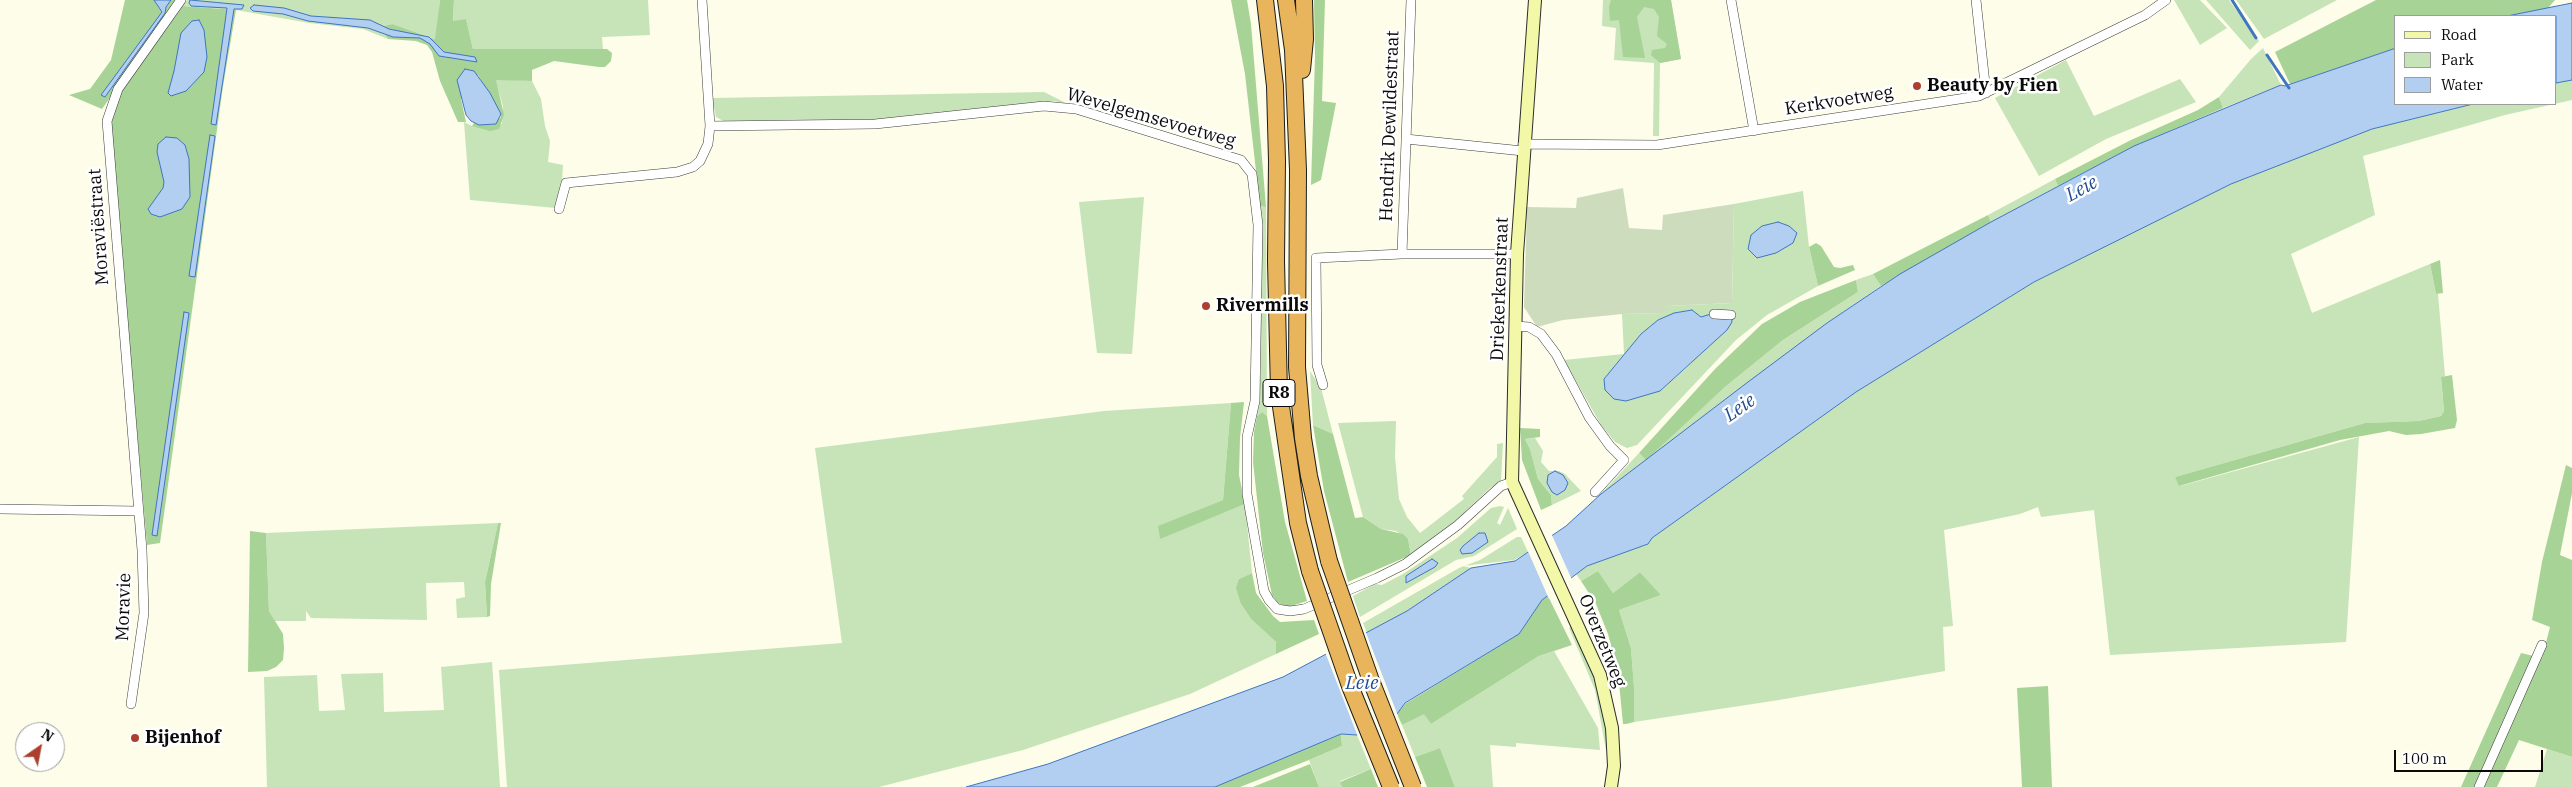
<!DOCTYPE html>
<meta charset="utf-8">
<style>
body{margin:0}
#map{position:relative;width:2572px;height:787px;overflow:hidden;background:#fdfde9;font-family:"IBM Plex Serif",serif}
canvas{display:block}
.legend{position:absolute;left:2394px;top:15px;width:162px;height:90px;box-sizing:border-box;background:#fff;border:1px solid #9d9d9d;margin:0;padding:6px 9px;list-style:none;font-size:15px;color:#0a0a0a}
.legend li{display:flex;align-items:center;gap:10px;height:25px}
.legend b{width:25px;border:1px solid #9d9d9d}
.north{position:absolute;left:15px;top:722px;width:50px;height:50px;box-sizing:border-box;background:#fff;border:1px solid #9d9d9d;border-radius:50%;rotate:33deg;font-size:14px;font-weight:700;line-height:20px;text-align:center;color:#0a0a0a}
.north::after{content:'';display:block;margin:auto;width:18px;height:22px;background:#ae3f2f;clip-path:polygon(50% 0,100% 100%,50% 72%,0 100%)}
.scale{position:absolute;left:2394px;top:750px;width:149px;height:22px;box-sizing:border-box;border:2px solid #0a0a0a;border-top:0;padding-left:6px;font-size:15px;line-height:18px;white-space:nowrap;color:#0a0a0a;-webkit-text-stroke:4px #fff;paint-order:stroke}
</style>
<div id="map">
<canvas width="2572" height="787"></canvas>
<ul class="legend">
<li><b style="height:6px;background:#f3f8a9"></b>Road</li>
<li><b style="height:14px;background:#c6e4b7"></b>Park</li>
<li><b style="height:14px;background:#b2cef0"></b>Water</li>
</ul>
<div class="north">N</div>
<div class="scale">100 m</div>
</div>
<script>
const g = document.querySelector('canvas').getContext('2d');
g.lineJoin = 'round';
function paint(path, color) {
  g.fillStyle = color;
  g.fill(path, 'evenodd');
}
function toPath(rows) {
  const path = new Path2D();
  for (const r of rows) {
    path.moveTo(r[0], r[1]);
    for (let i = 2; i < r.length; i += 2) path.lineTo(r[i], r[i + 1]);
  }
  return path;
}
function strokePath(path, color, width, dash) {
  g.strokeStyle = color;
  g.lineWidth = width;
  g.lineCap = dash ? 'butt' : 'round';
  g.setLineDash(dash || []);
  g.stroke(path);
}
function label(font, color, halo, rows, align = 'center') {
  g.font = font + ' "IBM Plex Serif",serif';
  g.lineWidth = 5;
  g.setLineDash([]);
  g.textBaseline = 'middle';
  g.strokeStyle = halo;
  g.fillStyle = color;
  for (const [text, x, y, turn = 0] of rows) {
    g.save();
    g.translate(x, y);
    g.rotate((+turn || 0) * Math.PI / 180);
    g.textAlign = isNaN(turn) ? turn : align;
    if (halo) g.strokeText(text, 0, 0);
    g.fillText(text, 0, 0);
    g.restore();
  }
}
const green = toPath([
 [187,0,440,0,436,39,391,24,383,32,388,39,363,29,309,23,236,10,183,6],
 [454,0,648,0,650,35,602,37,603,49,473,49,466,19,453,22],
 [1603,0,1671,0,1681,59,1660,63,1659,136,1653,136,1654,63,1614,60,1616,28,1602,26],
 [2174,0,2200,0,2227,28,2200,45],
 [2206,0,2229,0,2259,41,2250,50],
 [2236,0,2337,0,2264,39],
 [2263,48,2281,85,2223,108,2219,97,2251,59],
 [2066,60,2094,116,2180,79,2196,102,2106,139,2039,176,1995,98],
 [495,79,532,81,541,99,545,126,550,141,548,162,563,165,562,181,556,208,470,200,464,122,472,126,502,124,503,106],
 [2572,80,2572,100,2505,115,2363,156,2375,215,2291,254,2312,313,2430,264,2436,294,2438,294,2445,376,2441,378,2444,411,2441,416,2419,421,2365,423,2175,477,2180,486,2359,437,2346,642,2110,655,2094,510,2041,517,2038,507,2020,514,1944,530,1953,626,1943,627,1945,671,1779,700,1634,722,1634,687,1631,648,1619,610,1661,595,1640,572,1613,593,1598,571,1581,581,1576,574,1587,566,1648,544,1652,538,1856,392,2034,282,2230,184,2372,129,2473,104,2556,104,2556,83],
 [1044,92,1066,103,1052,101,910,118,814,122,727,123,716,117,712,98],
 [2055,179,2058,186,1991,222,1988,215],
 [1803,191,1809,247,1818,286,1767,315,1736,340,1637,445,1627,448,1615,442,1601,425,1564,360,1624,354,1622,314,1664,313,1666,306,1732,303,1734,204],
 [1691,310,1701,317,1703,350,1686,368,1660,391,1604,379,1641,334,1658,320,1674,313],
 [1144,197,1132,354,1097,353,1079,202],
 [1260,206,1266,207,1267,416,1262,412,1257,416,1261,371],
 [1873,274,1881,286,1827,323,1601,494,1639,453,1645,459,1725,387,1783,340,1858,292,1856,280],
 [1310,371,1321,388,1333,434,1313,425],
 [1231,403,1223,500,1159,526,1160,538,1245,504,1252,573,1239,579,1241,604,1251,619,1276,642,1276,654,1190,694,1023,750,879,787,507,787,499,670,842,643,815,448,1104,411],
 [1396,421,1395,457,1399,499,1407,517,1420,533,1464,499,1462,496,1497,457,1497,444,1503,443,1501,481,1490,488,1452,524,1411,555,1408,539,1396,531,1381,529,1363,517,1338,423],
 [1535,438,1543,451,1541,462,1549,471,1559,471,1565,474,1581,491,1552,505,1551,495,1538,479,1530,449,1525,439],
 [1500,506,1504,507,1497,523,1500,525,1508,508,1517,529,1474,556,1456,560,1360,617,1353,596,1375,584,1382,585,1403,574,1457,538,1491,508],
 [498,523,485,582,487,617,457,618,456,599,465,597,464,582,426,583,427,620,311,618,306,611,306,621,275,621,269,611,266,533],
 [1517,537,1521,537,1528,552,1514,560,1463,566,1471,568,1407,611,1367,633,1363,623,1459,568,1480,560],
 [1572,626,1599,690,1609,750,1606,750,1595,690,1569,628],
 [1554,651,1598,728,1600,750,1516,743,1516,747,1490,745,1493,787,1455,787,1440,748,1415,757,1402,725,1424,713,1431,724,1539,656],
 [492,662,500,787,267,787,264,677,317,675,319,711,345,710,341,674,383,673,384,712,444,710,441,667],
 [1341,734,1357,735,1371,769,1340,781,1342,787,1319,787,1309,760,1342,746],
 [2547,749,2572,757,2572,787,2535,787]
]);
const forest = toPath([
 [125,0,178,0,102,109,69,95,90,89,111,60],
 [440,0,454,0,453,21,466,19,473,49,607,49,612,53,611,61,605,67,599,67,554,61,532,70,532,81,496,80,504,115,499,129,490,131,472,126,474,123,492,125,501,117,478,75,461,99,466,122,458,122,440,81,432,52,427,45,416,41,388,39,383,32,382,27,392,24,435,39],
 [1231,0,1247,0,1251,24,1266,207,1260,206,1245,74],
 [1314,0,1325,0,1322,101,1336,103,1321,180,1311,185,1315,57],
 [1611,0,1671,0,1681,59,1660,63,1651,55,1652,50,1665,48,1667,44,1657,36,1659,17,1654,9,1644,7,1637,17,1645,58,1623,57,1619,20,1610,21,1609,7],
 [2376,0,2555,0,2548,8,2507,16,2396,16,2396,48,2290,84,2275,52],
 [183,6,236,10,223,86,160,543,147,545,110,124,120,93],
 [2219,97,2223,108,2134,146,2058,186,2055,179,2131,140,2198,110],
 [1988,215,1991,222,1881,286,1873,274],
 [1816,243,1821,246,1834,267,1840,268,1853,265,1855,270,1818,286,1809,247],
 [2440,260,2443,293,2436,294,2430,264],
 [1856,280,1858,292,1783,340,1725,387,1646,460,1639,453,1715,369,1762,324,1800,302],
 [2452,375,2457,420,2455,428,2421,434,2406,435,2389,431,2340,440,2179,486,2175,477,2365,423,2419,421,2441,416,2444,411,2441,377],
 [1244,402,1240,438,1239,475,1245,504,1160,539,1158,526,1223,500,1231,403],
 [1262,412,1267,416,1285,522,1307,601,1288,607,1278,603,1272,595,1263,553,1253,462,1254,432,1257,416],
 [1313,425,1333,434,1355,518,1363,517,1381,529,1403,534,1408,539,1411,555,1348,582,1324,491],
 [1520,428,1540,429,1540,437,1525,439,1530,449,1538,479,1551,495,1552,505,1541,510,1522,460],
 [2566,465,2572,468,2572,493,2560,555,2572,560,2572,757,2519,740,2497,787,2461,787,2521,653,2542,658,2550,627,2532,620,2542,562],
 [498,523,501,523,491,584,490,616,487,617,485,582],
 [250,531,266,533,269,611,283,634,284,648,283,660,276,667,267,671,248,672],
 [1598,571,1613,593,1640,572,1661,595,1619,610,1631,648,1634,687,1634,722,1626,724,1623,724,1618,672,1608,634,1596,604,1581,581],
 [1252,573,1256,593,1273,616,1280,622,1314,620,1319,634,1276,654,1276,642,1251,619,1241,604,1236,588,1239,579],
 [1548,596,1572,645,1539,656,1431,724,1424,714,1402,725,1397,714,1405,704,1519,634,1542,600],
 [2048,686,2052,787,2022,787,2017,688],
 [1341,734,1342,746,1309,760,1240,787,1215,787],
 [1440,748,1455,787,1427,787,1415,757],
 [1310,764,1319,787,1253,787],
 [1371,769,1378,787,1342,787,1340,782]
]);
const cemetery = toPath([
 [1623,188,1629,228,1662,230,1663,215,1734,204,1732,303,1666,306,1665,313,1622,314,1563,320,1537,327,1524,307,1527,207,1576,208,1577,198]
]);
const water = toPath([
 [154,0,171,0,166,7,165,13,105,97,101,95,162,12,154,0],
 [190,0,244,5,242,9,234,9,216,125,211,124,227,8,191,6,189,3,190,0],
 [2572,3,2572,80,2556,83,2556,16,2507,16,2572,3],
 [254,5,284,8,311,16,370,20,389,29,429,37,444,52,475,57,477,62,439,56,430,44,420,38,393,37,368,28,308,21,283,14,253,11,250,8,254,5],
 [199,20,204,30,207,57,204,72,186,91,171,96,168,93,174,71,181,33,192,21,199,20],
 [2396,48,2396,104,2473,104,2372,129,2231,184,2034,282,1856,392,1652,538,1648,544,1587,566,1542,600,1519,634,1405,703,1397,714,1357,735,1341,734,1215,787,966,787,1048,764,1283,677,1407,611,1471,568,1515,561,1566,526,1601,494,1748,382,1827,323,1900,274,1991,222,2134,146,2281,85,2285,86,2396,48],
 [465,69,474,71,490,93,501,114,496,124,479,125,471,121,466,115,457,80,465,69],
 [210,135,215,136,195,277,189,276,210,135],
 [166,137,177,138,185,145,189,159,190,197,182,209,160,217,151,214,148,209,163,188,164,182,157,152,158,144,166,137],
 [1778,222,1789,226,1797,233,1793,243,1776,253,1757,258,1748,249,1751,235,1762,226,1778,222],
 [1692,310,1701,317,1714,313,1731,314,1732,322,1727,330,1660,391,1626,401,1614,399,1605,390,1604,379,1641,334,1658,320,1674,313,1692,310],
 [184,312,189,313,157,536,152,535,184,312],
 [1555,471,1563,475,1568,483,1565,490,1557,495,1552,492,1547,483,1548,475,1555,471],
 [1479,533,1485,533,1488,542,1472,553,1462,554,1460,550,1463,546,1479,533],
 [1432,559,1438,563,1435,567,1406,583,1406,576,1432,559]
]);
const pier = toPath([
 [1551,533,1573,582,1549,599,1527,549],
 [1365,630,1398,716,1358,737,1325,652]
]);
const stream = toPath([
 [2232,0,2256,38],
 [2267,55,2289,88]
]);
const street = toPath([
 [1731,0,1754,131],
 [1976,0,1986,93],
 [710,126,875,124,1044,106,1076,109,1241,160,1252,174,1258,225,1255,401,1247,437,1247,494,1264,591,1269,600,1277,609,1290,611,1304,609,1377,578,1405,564,1458,525,1501,486,1512,482],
 [1406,139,1523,151],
 [1523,144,1657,145,1979,96,2145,15,2166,0],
 [559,209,566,183,677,172,693,167,700,161,708,144,710,126,702,0],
 [1402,254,1411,0],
 [1714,314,1731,315],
 [1515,326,1529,327,1541,334,1556,354,1589,417,1610,446,1624,460,1595,492],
 [1323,385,1317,365,1316,258,1402,254,1517,254],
 [0,509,138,511],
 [131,704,144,613,142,550,107,121,118,89,181,0],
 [2479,787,2542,645]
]);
const secondary = toPath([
 [1535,0,1517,254,1512,482,1600,675,1612,728,1614,766,1611,787]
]);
const highway = toPath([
 [1265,0,1275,86,1277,161,1276,261,1279,393,1298,523,1310,571],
 [1286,0,1293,50,1298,170,1297,367,1303,438,1309,476,1329,561],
 [1302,70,1305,39,1304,0]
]);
const highwayBridge = toPath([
 [1329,561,1370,678,1413,787],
 [1310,571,1350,686,1391,787]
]);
const markers = [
 [1917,86,5,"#ae3f2f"],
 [1206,306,5,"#ae3f2f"],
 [135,738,5,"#ae3f2f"]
];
const shields = [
 [1279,393,32]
];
const shieldNames = [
 ["R8",1279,393]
];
const poiNames = [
 ["Beauty by Fien",1927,86],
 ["Rivermills",1216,306],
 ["Bijenhof",145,738]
];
const streetNames = [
 ["Kerkvoetweg",1839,101,-9],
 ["Wevelgemsevoetweg",1151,118,16],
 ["Hendrik Dewildestraat",1390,126,-88],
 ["Moraviëstraat",99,227,-94],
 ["Driekerkenstraat",1500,289,-88],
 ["Moravie",124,607,-88],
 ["Overzetweg",1602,641,68]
];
const waterNames = [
 ["Leie",2082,189,-29],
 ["Leie",1740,408,-35],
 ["Leie",1362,684]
];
paint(green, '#c6e4b7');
paint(forest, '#a8d397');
paint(cemetery, '#cddcbd');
paint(water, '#b2cef0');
strokePath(water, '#3f76c1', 1);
paint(pier, '#fdfde9');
strokePath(stream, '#3f76c1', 3);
strokePath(street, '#3d3d3d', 10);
strokePath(secondary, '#2c2c2c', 14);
strokePath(highway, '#1b1b1b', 18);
strokePath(street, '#fff', 9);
strokePath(secondary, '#f3f8a9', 12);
strokePath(highway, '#e8b55c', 16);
strokePath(highwayBridge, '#1b1b1b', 18, []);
strokePath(highwayBridge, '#e8b55c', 16);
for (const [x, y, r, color] of markers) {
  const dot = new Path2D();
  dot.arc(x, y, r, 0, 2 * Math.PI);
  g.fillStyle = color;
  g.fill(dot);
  strokePath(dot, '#fff', 2);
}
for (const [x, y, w] of shields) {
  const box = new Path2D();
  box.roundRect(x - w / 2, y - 13.5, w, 27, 4);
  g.fillStyle = '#fff';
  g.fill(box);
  strokePath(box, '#0a0a0a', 1);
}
label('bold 16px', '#0a0a0a', null, shieldNames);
label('bold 18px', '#0a0a0a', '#fff', poiNames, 'left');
label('18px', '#0a0a0a', '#fff', streetNames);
label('italic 19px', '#1f4b90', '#fff', waterNames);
</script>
